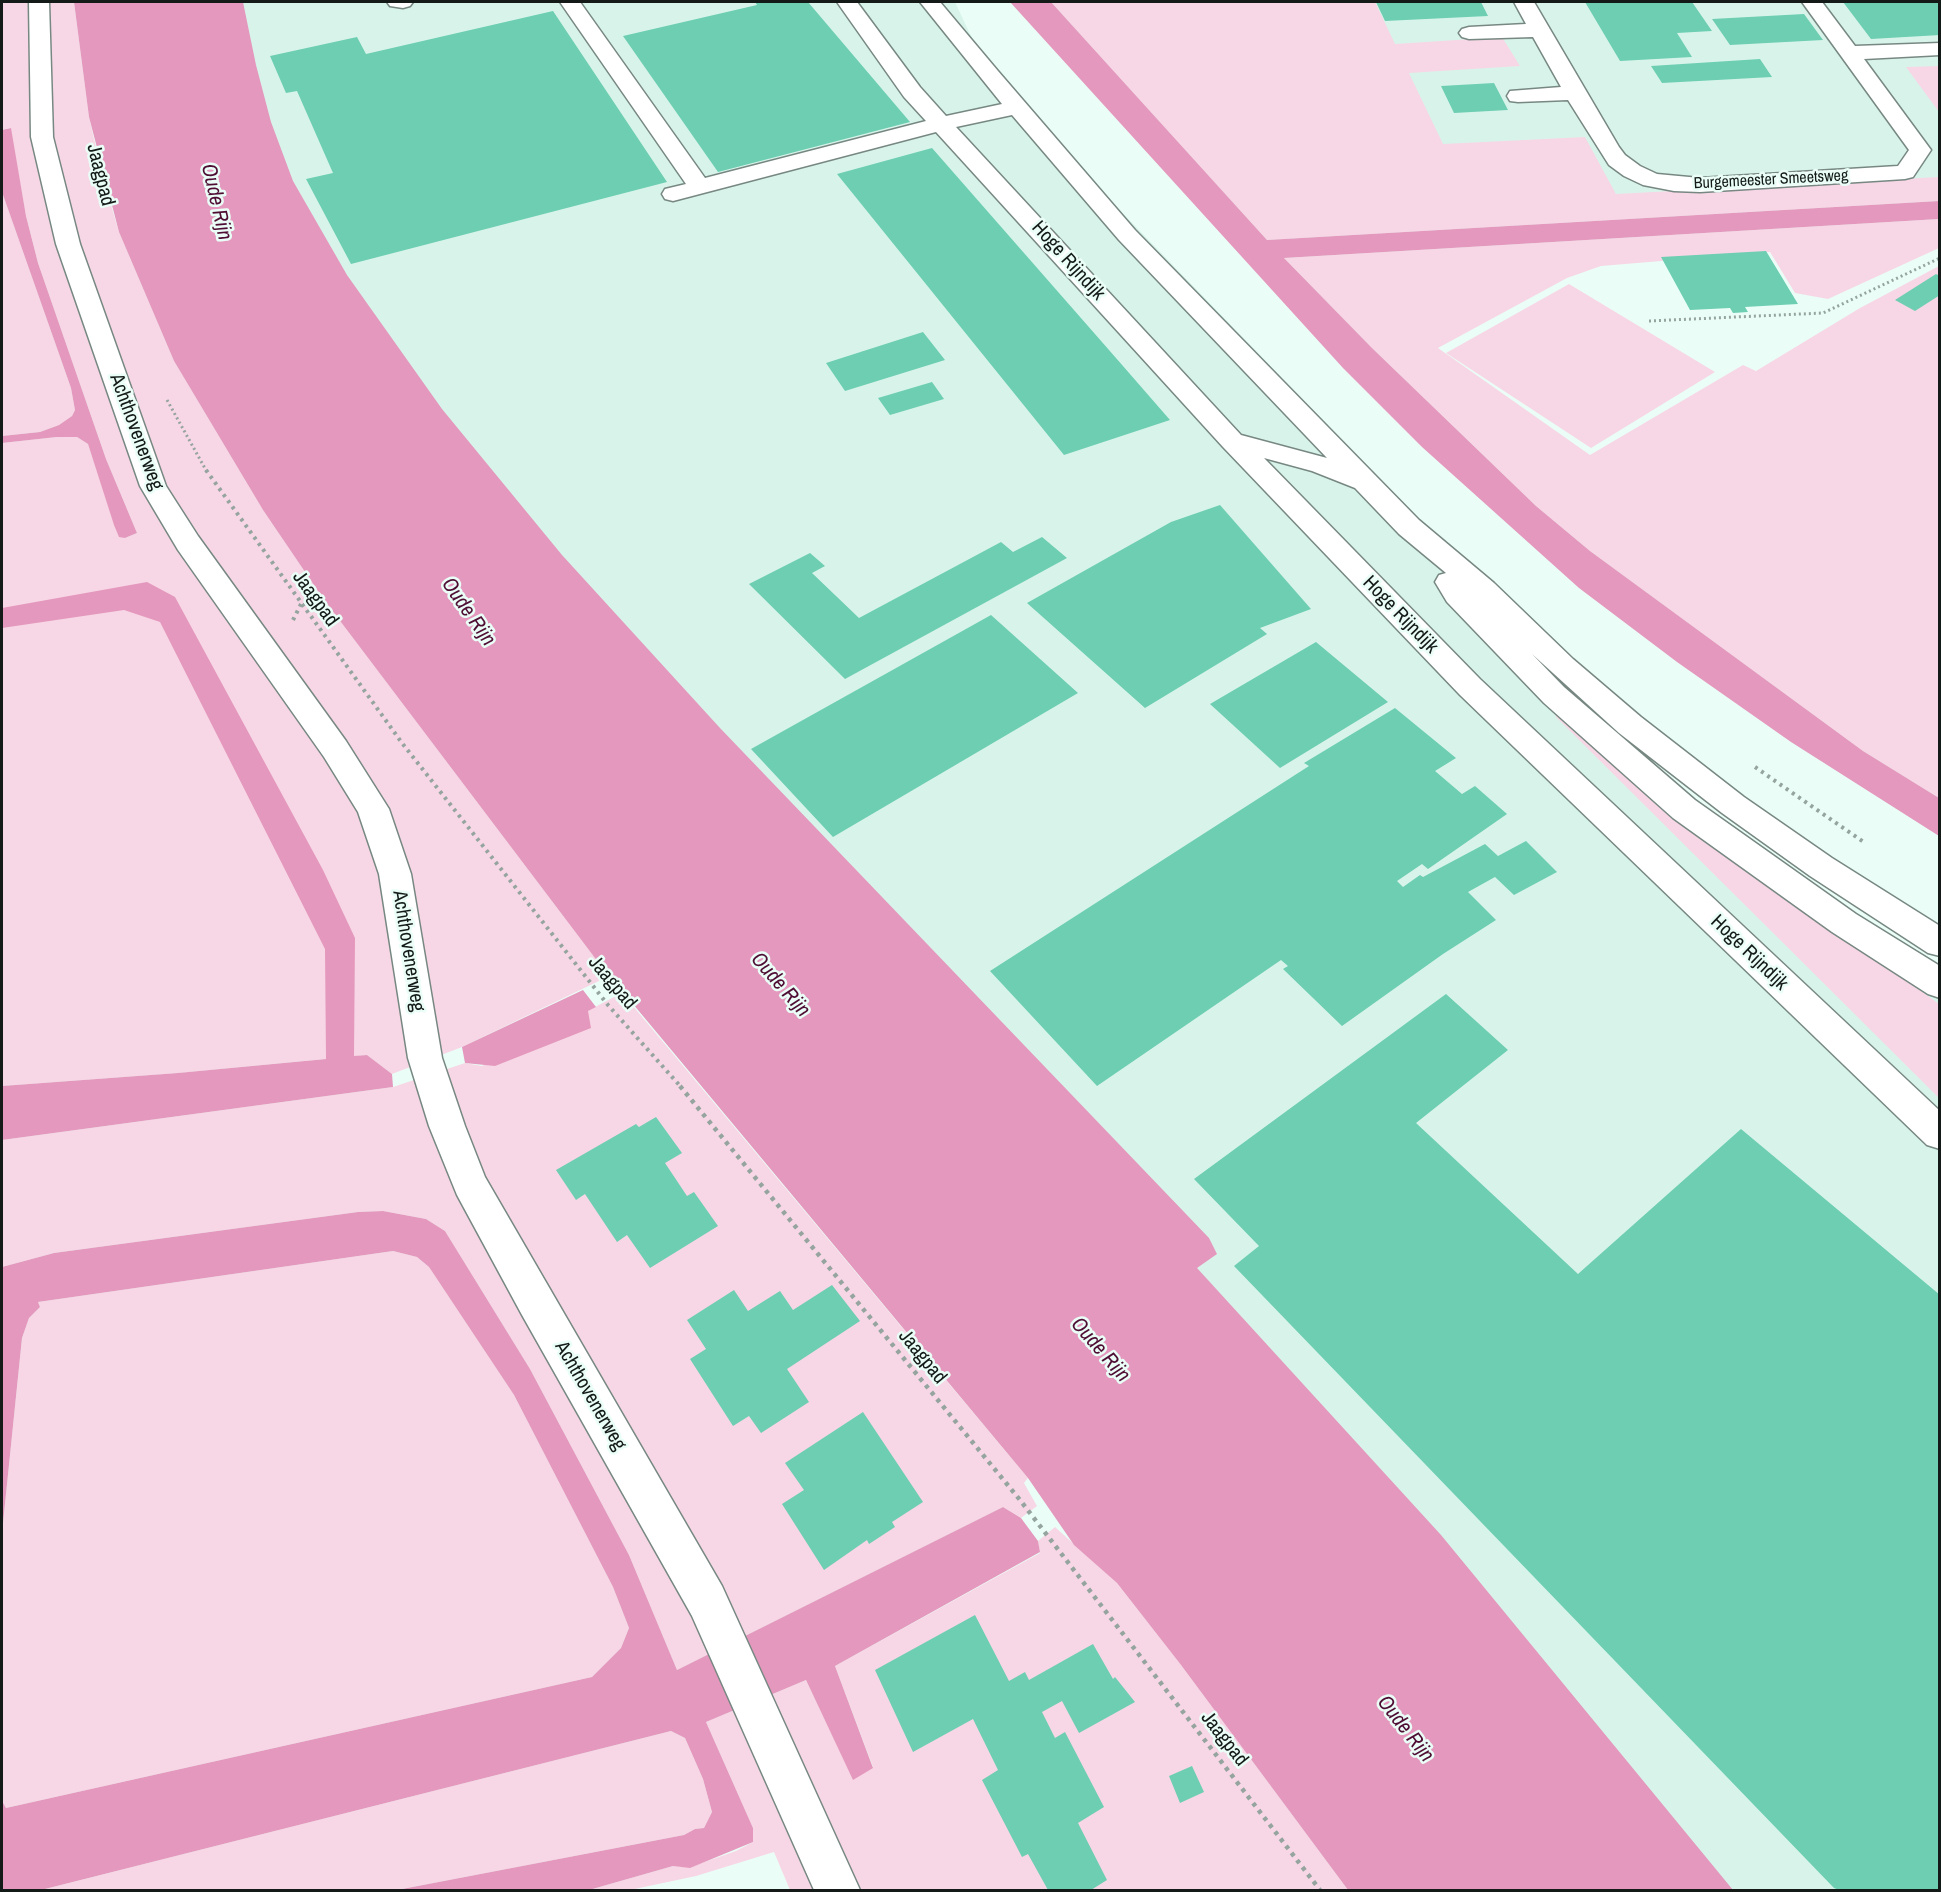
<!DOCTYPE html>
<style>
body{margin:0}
#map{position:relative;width:1941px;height:1892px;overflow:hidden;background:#eafef7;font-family:"Archivo Narrow",sans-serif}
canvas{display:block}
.frame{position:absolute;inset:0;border:3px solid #131a17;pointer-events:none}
</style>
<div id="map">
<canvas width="1941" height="1892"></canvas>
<div class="frame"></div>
</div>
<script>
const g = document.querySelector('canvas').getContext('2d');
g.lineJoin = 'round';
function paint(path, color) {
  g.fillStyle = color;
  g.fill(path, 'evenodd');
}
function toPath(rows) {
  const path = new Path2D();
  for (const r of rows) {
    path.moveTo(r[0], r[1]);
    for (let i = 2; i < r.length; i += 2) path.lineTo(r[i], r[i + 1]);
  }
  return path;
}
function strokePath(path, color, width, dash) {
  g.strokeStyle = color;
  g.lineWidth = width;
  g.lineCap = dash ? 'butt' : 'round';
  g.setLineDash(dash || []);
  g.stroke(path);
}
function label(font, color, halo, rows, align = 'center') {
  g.font = font + ' "Archivo Narrow",sans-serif';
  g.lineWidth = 5;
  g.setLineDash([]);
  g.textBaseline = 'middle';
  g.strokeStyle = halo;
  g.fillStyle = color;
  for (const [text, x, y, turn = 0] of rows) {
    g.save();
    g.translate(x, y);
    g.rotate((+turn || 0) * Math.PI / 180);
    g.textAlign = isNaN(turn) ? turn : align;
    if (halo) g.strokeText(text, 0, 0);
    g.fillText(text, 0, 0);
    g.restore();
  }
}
const built = toPath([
 [224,2,955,2,990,76,1761,873,1939,990,1939,1890,1691,1890,404,396,292,228],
 [1245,2,1939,2,1939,187,1440,217]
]);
const green = toPath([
 [2,2,74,2,89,117,103,178,119,232,174,361,263,510,322,597,598,962,603,979,462,1047,392,1074,367,1055,179,1073,2,1086,2,443,57,437,77,437,88,444,119,536,125,538,137,533,106,459,38,263,26,216,10,128,2,130],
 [1051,2,1375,2,1395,44,1502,37,1520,66,1409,73,1443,144,1585,137,1616,194,1939,177,1939,201,1267,240],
 [1939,66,1940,66,1939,112,1906,67],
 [2,192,71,388,75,410,72,416,59,425,40,432,2,436],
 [1939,219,1939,248,1828,299,1795,293,1770,252,1601,266,1567,278,1438,348,1590,455,1743,365,1756,371,1860,308,1939,266,1939,798,1863,751,1590,551,1536,506,1372,348,1284,258],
 [1569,284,1715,372,1591,448,1446,353],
 [1555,709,1825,921,1939,1004,1939,1098,1556,717],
 [616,996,633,1006,1028,1478,1024,1483,1037,1506,1021,1518,1003,1507,677,1670,629,1555,530,1369,445,1231,426,1219,383,1211,358,1212,54,1253,2,1267,2,1140,393,1087,465,1063,482,1066],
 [393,1251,417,1257,429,1267,514,1395,613,1587,629,1628,621,1648,592,1677,6,1808,2,1801,2,1533,22,1338,29,1318,40,1307,38,1302],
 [1055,1527,1117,1583,1181,1665,1348,1890,790,1890,774,1852,696,1876,630,1890,589,1890,673,1866,690,1867,736,1851,753,1842,753,1828,706,1722,806,1680,853,1779,873,1767,835,1666,1040,1553,1038,1541],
 [671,1731,685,1738,703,1779,712,1812,704,1828,695,1829,684,1835,397,1890,41,1890]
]);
const water = toPath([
 [74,2,243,2,256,65,271,122,293,181,347,275,442,409,562,555,720,728,1209,1238,1217,1254,1197,1268,1441,1535,1733,1890,1348,1890,1181,1665,1117,1583,1074,1545,1028,1478,598,962,322,597,263,510,174,361,119,232,89,117],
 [1010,2,1051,2,1267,240,1939,201,1939,219,1284,258,1372,348,1536,506,1590,551,1863,751,1939,798,1939,836,1791,742,1677,662,1579,588,1422,447,1343,368],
 [11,128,26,216,38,263,106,459,137,533,125,538,119,537,114,525,88,444,77,437,57,437,2,443,2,436,40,432,59,425,72,416,75,410,71,388,2,192,2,130],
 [147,582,175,597,323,870,355,938,354,1056,367,1055,392,1074,393,1087,2,1140,2,1086,178,1073,326,1059,325,949,160,622,124,610,2,628,2,608],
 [583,990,596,1007,588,1011,591,1028,495,1066,465,1063,462,1047],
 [383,1211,426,1219,445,1231,530,1369,629,1555,677,1670,1003,1507,1021,1518,1038,1541,1040,1552,835,1666,873,1768,853,1780,806,1680,706,1722,753,1828,753,1842,690,1868,673,1866,589,1890,397,1890,684,1835,695,1829,704,1828,712,1812,703,1779,685,1738,671,1731,41,1890,2,1890,2,1801,6,1808,592,1677,621,1648,629,1628,613,1587,514,1395,429,1267,417,1257,393,1251,38,1302,40,1307,29,1318,22,1338,2,1533,2,1267,54,1253,358,1212]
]);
const building = toPath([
 [755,2,808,2,910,122,718,172,623,36,757,5],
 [1376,2,1481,2,1488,16,1385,21],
 [1585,2,1692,2,1712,31,1677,33,1692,57,1620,61],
 [1843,2,1940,2,1940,35,1871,39],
 [553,11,667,182,351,264,306,179,333,173,297,91,286,93,270,56,357,37,366,54],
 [1804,14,1823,40,1730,45,1712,19],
 [1760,59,1772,77,1662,83,1651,66],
 [1494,83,1508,110,1454,113,1441,86],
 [932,148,1116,358,1170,420,1064,455,837,174],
 [1766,251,1798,304,1745,307,1748,312,1733,313,1730,308,1690,310,1661,257],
 [1936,274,1940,276,1940,295,1915,311,1895,300],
 [923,332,945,360,845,391,826,363],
 [932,382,944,399,890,415,878,398],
 [1220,505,1311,609,1260,628,1267,634,1145,708,1027,603,1171,522],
 [1042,537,1067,558,845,679,749,584,810,553,825,566,812,573,859,618,1001,542,1013,552],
 [991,615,1078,693,833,837,751,749],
 [1316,642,1388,702,1280,768,1210,704],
 [1395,708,1456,758,1435,771,1462,794,1475,786,1507,814,1428,869,1422,864,1397,881,1403,887,1420,875,1423,877,1485,844,1498,856,1526,841,1557,872,1514,895,1495,877,1468,892,1496,920,1443,954,1342,1026,1283,969,1288,966,1281,960,1097,1086,990,971,1309,766,1304,763],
 [1446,994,1508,1050,1416,1123,1578,1274,1741,1129,1940,1295,1940,1890,1839,1890,1834,1888,1234,1266,1259,1246,1194,1179],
 [656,1117,682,1153,665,1163,687,1196,694,1192,718,1226,650,1268,627,1235,617,1242,585,1194,576,1200,556,1170,636,1124,639,1127],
 [832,1285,860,1321,787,1369,809,1402,761,1433,749,1416,733,1426,690,1359,706,1349,687,1320,734,1290,748,1311,780,1291,793,1310],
 [863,1412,923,1502,892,1522,895,1527,869,1544,867,1540,824,1570,782,1504,804,1490,785,1463],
 [975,1615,1009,1681,1025,1672,1029,1680,1093,1644,1113,1679,1115,1677,1135,1702,1079,1733,1062,1701,1042,1712,1055,1738,1065,1732,1104,1807,1078,1823,1107,1880,1091,1890,1048,1890,1028,1854,1022,1857,982,1780,998,1770,973,1719,913,1752,875,1670],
 [1192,1766,1204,1792,1180,1803,1169,1776]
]);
const pathFar2 = toPath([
 [1649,321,1823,313,1940,258],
 [167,400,207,472]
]);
const pathFar1 = toPath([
 [206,470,402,743,608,1005,681,1087],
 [293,620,301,604],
 [1755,767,1865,843]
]);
const path = toPath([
 [680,1086,1020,1500,1320,1890]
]);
const minor = toPath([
 [29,2,49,2,53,137,80,244,166,486,198,536,346,741,389,809,411,874,442,1058,465,1126,485,1177,722,1586,860,1890,814,1890,692,1616,522,1315,457,1195,429,1126,408,1058,379,874,358,812,324,757,178,550,140,486,56,244,31,137,29,2],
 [387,2,413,2,410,6,403,8,390,6,387,2],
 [560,2,580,2,705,178,926,121,904,97,837,2,857,2,920,87,946,116,1002,104,920,2,940,2,998,71,1135,230,1419,520,1494,583,1573,659,1641,717,1744,797,1832,858,1940,926,1940,956,1928,953,1810,876,1722,813,1619,733,1532,654,1564,687,1695,800,1856,914,1940,966,1940,998,1928,994,1832,932,1673,818,1544,703,1447,602,1435,582,1439,575,1446,573,1399,534,1355,488,1312,471,1264,458,1480,679,1940,1111,1940,1149,1927,1145,1460,695,1223,447,936,132,673,201,665,199,662,194,665,189,686,184,560,2],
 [1012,115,1119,240,1327,458,1241,435,956,127,1012,115],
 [1514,2,1534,2,1619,147,1625,155,1640,166,1657,174,1700,178,1898,166,1909,150,1802,2,1822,2,1855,46,1940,43,1940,55,1864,59,1931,150,1913,177,1905,179,1700,192,1674,191,1643,185,1624,176,1609,165,1568,100,1518,102,1510,101,1507,96,1510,91,1561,87,1533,37,1469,39,1462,37,1459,33,1462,29,1469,27,1526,24,1514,2]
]);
const farStreetnames = [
 ["Burgemeester Smeetsweg",1771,180,-3]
];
const streetNames = [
 ["Jaagpad",100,175,76],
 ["Hoge Rijndijk",1068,261,48],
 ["Achthovenerweg",136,432,70],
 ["Jaagpad",315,599,54],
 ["Hoge Rijndijk",1400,615,46],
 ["Achthovenerweg",408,951,81],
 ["Hoge Rijndijk",1749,953,44],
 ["Jaagpad",612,983,50],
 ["Jaagpad",922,1357,51],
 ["Achthovenerweg",590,1396,60],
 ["Jaagpad",1224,1739,52]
];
const waterNames = [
 ["Oude Rijn",216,202,77],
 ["Oude Rijn",468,612,55],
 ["Oude Rijn",780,985,49],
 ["Oude Rijn",1100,1350,49],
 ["Oude Rijn",1405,1729,52]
];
paint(built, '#d8f4ea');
paint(green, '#f7d7e5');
paint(water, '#e498bd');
paint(building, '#6dceb2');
strokePath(minor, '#778882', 3);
strokePath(pathFar2, '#95a49f', 3, [2, 3]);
strokePath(pathFar1, '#95a49f', 4, [3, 4.5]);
strokePath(path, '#95a49f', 4.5, [4, 5]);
paint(minor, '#fff');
label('16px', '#131a17', '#eafef7', farStreetnames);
label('20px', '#131a17', '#eafef7', streetNames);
label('italic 21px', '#4f0d34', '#eafef7', waterNames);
</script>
